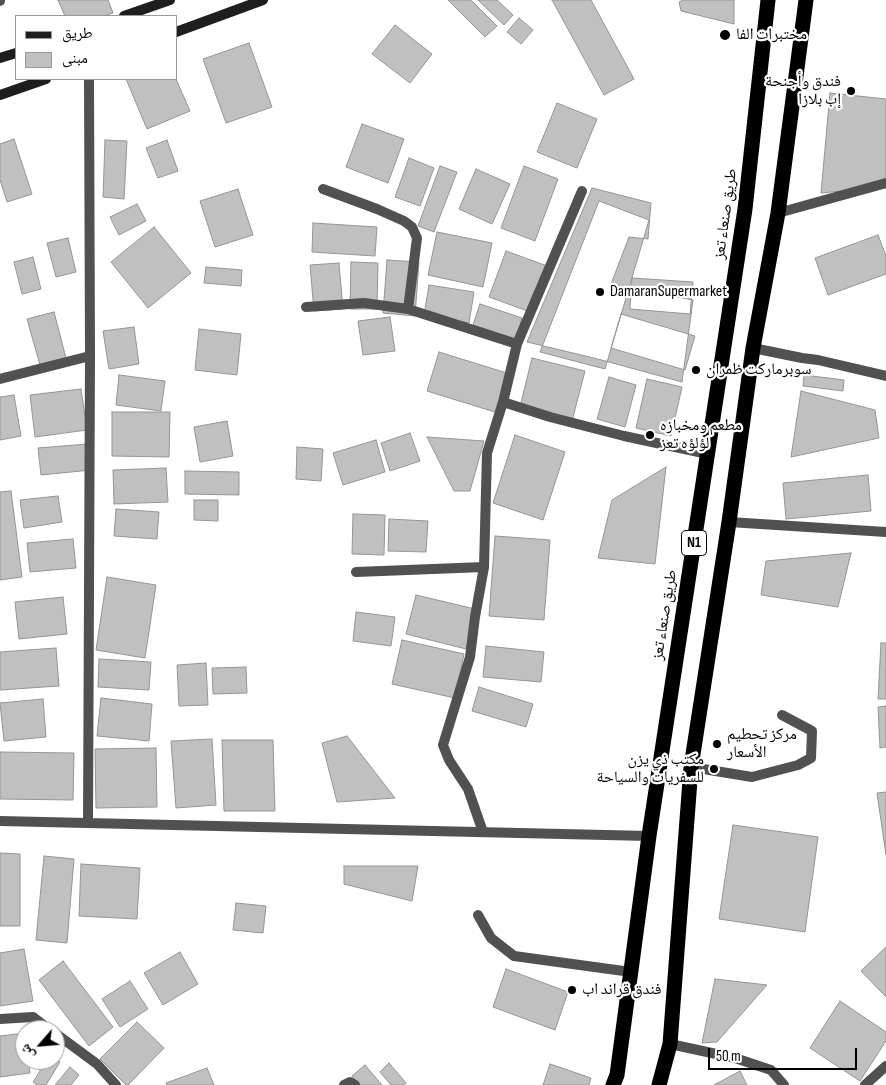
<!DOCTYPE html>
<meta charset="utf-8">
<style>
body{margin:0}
#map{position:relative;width:886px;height:1085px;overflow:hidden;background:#fff;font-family:"Sofia Sans Condensed","Noto Naskh Arabic",sans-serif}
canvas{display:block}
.legend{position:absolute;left:15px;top:15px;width:162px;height:65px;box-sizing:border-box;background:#fff;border:1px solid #999;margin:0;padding:6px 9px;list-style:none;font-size:15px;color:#000}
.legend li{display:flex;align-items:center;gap:10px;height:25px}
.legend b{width:25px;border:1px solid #999}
.north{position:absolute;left:15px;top:1020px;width:50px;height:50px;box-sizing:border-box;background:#fff;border:1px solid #999;border-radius:50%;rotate:243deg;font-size:14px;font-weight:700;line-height:20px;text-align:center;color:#000}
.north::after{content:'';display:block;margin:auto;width:18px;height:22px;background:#000;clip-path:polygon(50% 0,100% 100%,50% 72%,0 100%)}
.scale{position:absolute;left:708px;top:1048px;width:149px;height:22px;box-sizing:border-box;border:2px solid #000;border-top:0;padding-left:6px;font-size:15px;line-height:18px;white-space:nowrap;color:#000;-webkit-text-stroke:4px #fff;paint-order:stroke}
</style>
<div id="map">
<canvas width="886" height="1085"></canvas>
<ul class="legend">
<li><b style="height:6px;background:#1e1e1e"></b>طريق</li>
<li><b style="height:14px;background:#c0c0c0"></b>مبنى</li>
</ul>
<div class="north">ش</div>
<div class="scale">50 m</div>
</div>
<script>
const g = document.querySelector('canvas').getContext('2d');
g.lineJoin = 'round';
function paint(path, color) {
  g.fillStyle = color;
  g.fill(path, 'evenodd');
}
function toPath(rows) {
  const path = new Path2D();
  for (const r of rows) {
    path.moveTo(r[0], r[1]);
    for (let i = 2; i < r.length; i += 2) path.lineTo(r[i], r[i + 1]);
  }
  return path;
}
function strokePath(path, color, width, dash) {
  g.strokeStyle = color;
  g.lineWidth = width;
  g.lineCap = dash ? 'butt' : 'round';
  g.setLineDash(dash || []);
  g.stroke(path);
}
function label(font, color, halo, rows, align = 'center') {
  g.font = font + ' "Sofia Sans Condensed","Noto Naskh Arabic",sans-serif';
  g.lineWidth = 4.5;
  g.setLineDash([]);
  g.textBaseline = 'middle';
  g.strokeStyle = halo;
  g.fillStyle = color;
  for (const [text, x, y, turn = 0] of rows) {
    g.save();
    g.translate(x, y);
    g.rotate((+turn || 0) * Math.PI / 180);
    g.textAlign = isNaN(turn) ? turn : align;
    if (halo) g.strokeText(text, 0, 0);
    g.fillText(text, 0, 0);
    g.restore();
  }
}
const building = toPath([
 [58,0,108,0,113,13,103,16,65,16,58,0],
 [448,0,471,0,497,26,485,37,448,0],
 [478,0,497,0,513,15,504,25,478,0],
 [552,0,591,0,634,79,604,95,552,0],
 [683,0,734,0,734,24,681,11,679,2,683,0],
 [519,18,533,30,521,44,507,32,519,18],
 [395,25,432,54,410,83,372,54,395,25],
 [249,43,272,107,226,123,203,59,249,43],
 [126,79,176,79,190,111,147,129,126,79],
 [830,93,886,99,886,187,821,193,830,93],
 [557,103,597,119,577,168,537,152,557,103],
 [362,124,404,139,388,183,346,167,362,124],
 [14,139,32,194,7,202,0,180,0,144,14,139],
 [105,140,127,141,124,199,103,197,105,140],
 [167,140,178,171,158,178,146,148,167,140],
 [409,158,434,168,420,206,395,197,409,158],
 [440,166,457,172,434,232,418,226,440,166],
 [524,166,558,179,535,241,501,228,524,166],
 [476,169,510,184,492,224,459,209,476,169],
 [592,188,651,203,648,239,629,237,611,284,693,300,682,382,598,359,527,342,592,188],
 [238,189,253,235,215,247,200,201,238,189],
 [599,201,649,220,605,369,540,352,599,201],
 [137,204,146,221,119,235,110,217,137,204],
 [313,223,377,227,375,256,312,252,313,223],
 [154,227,191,273,148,308,111,262,154,227],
 [437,232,492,243,483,287,428,275,437,232],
 [878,235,886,256,886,274,828,295,815,258,878,235],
 [68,238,76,272,56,277,47,243,68,238],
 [506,251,550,267,533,313,489,297,506,251],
 [33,257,41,289,22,294,14,262,33,257],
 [387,260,419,262,415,316,383,313,387,260],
 [351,262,378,263,377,309,350,309,351,262],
 [339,263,343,309,314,311,310,265,339,263],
 [206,267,242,270,241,286,204,283,206,267],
 [632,278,693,282,690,314,630,309,632,278],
 [429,285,474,292,469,323,424,315,429,285],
 [480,304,522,318,515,340,473,325,480,304],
 [54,312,66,358,40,365,27,319,54,312],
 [621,314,695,336,685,370,611,348,621,314],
 [390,317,395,351,363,355,358,321,390,317],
 [134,327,139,364,109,369,103,331,134,327],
 [199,329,241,334,237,375,195,370,199,329],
 [439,352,510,374,498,413,427,391,439,352],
 [532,358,585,371,572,421,520,407,532,358],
 [119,375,165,381,161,411,116,405,119,375],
 [804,375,844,380,843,391,803,386,804,375],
 [609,377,636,385,625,427,597,419,609,377],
 [647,379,682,387,671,436,636,428,647,379],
 [81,389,87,430,35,437,30,395,81,389],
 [801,391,875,410,879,438,791,457,801,391],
 [14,395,21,436,0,440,0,397,14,395],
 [112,412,170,412,169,457,112,456,112,412],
 [227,421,233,456,200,462,194,427,227,421],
 [410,433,420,461,390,471,381,443,410,433],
 [515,435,565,452,543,520,493,503,515,435],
 [427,437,484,441,470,491,454,491,427,437],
 [376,440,385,472,343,485,333,453,376,440],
 [88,444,91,470,41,475,38,448,88,444],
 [297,447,323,449,321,481,296,479,297,447],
 [666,467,655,564,598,558,612,500,666,467],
 [166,468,168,502,114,504,113,470,166,468],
 [185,471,239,472,239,495,185,494,185,471],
 [868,475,871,511,786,519,783,483,868,475],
 [11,491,22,577,0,580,0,492,11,491],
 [58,496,62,522,24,528,20,500,58,496],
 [194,500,218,500,218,521,194,520,194,500],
 [116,509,159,512,157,539,114,536,116,509],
 [353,514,385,515,384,555,352,554,353,514],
 [389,519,428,521,426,552,388,551,389,519],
 [495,536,550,540,544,620,489,616,495,536],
 [73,539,76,568,30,572,27,543,73,539],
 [851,553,838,607,761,595,766,561,851,553],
 [107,577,156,585,145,658,96,650,107,577],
 [416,595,475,609,466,649,406,634,416,595],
 [63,597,67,634,19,639,15,602,63,597],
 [356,612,395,617,391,646,353,641,356,612],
 [402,640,464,654,455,698,392,684,402,640],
 [881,643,886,643,886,699,878,699,881,643],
 [486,646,544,652,541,682,483,677,486,646],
 [56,648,59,686,0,690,0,652,56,648],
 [99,659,151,662,149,690,98,687,99,659],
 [206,663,208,705,179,706,177,665,206,663],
 [246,667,247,693,213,694,212,668,246,667],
 [479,687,533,704,526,727,472,711,479,687],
 [101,698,152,704,149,741,97,736,101,698],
 [43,699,46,737,4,741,0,703,43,699],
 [886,706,886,747,880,748,878,707,886,706],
 [347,736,395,798,337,802,322,743,347,736],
 [212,739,216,805,176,808,171,741,212,739],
 [222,740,273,740,275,811,224,811,222,740],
 [156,748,157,807,96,808,95,749,156,748],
 [0,752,74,753,73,800,0,799,0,752],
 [886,792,886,855,877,793,886,792],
 [733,825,818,837,805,932,719,919,733,825],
 [0,853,20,854,20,926,0,926,0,853],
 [44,856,74,859,67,943,36,940,44,856],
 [81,864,140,868,137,919,79,916,81,864],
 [344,866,418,866,412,901,344,884,344,866],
 [236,903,266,906,263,933,233,930,236,903],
 [886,947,886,997,861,971,886,947],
 [24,949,33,1001,0,1006,0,953,24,949],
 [180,952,198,984,163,1005,144,973,180,952],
 [63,961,113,1027,89,1046,39,980,63,961],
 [506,969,568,992,555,1030,493,1007,506,969],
 [715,979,767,985,717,1042,702,1043,715,979],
 [130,981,148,1009,120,1027,102,999,130,981],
 [840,1001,886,1032,886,1041,860,1081,810,1048,840,1001],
 [137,1022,164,1048,128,1085,126,1085,100,1059,137,1022],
 [25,1033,25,1060,28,1060,30,1073,0,1077,0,1036,25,1033],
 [55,1059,60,1062,46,1085,37,1085,33,1082,47,1060,55,1060,55,1059],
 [389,1063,406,1083,403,1085,391,1085,380,1072,389,1063],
 [550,1064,591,1078,589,1085,543,1085,550,1064],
 [365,1065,382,1085,360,1085,352,1076,365,1065],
 [70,1067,79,1075,71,1085,55,1085,70,1067],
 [207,1068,214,1085,167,1085,166,1083,207,1068],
 [740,1071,747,1085,714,1085,740,1071]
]);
const lane = toPath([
 [0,0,0,1],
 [753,348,802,358,818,360,886,376],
 [691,767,752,777,798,765,811,758,812,731,782,715],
 [478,915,491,938,514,956,631,972],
 [344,1085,350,1082,355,1085]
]);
const street = toPath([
 [323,189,377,209,404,221,412,227,417,238,408,309],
 [778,213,886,183],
 [306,307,364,303,408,309,517,344],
 [0,379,90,356],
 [503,402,517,344,582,191],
 [729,522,886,532],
 [356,572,484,567],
 [0,821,649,836],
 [88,823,90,356,89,79],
 [483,832,468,789,449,760,443,745,470,657,475,617,484,567,487,453,503,402,550,417,624,436,708,454],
 [0,1019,33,1017,50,1030],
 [55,1033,97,1064,116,1085],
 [670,1044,735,1058,771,1070,784,1085],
 [865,1085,886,1066]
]);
const secondary = toPath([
 [124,16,170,0],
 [176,32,263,0],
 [0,58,16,53],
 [0,95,46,79]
]);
const highway = toPath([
 [613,1085,617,1075,649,836,745,209,768,0],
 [659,1085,670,1044,691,767,729,522,753,348,778,213,806,0]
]);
const markers = [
 [725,35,6,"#000"],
 [851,91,5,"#000"],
 [600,292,5,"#000"],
 [696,370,5,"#000"],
 [650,435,5,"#000"],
 [717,744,5,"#000"],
 [714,769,5,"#000"],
 [572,990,5,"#000"]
];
const shields = [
 [694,543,25]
];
const shieldNames = [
 ["N1",694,543]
];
const poiNames = [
 ["مختبرات الفا",736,35],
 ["فندق وأجنحة",841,82,"right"],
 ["إب بلازا",841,100,"right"],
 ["DamaranSupermarket",610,292],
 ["سوبرماركت ظمران",706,370],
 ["مطعم ومخبازه",660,426],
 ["لؤلؤه تعز",660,444],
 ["مركز تحطيم",727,735],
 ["الأسعار",727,753],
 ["مكتب ذي يزن",704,760,"right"],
 ["للسفريات والسياحة",704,778,"right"],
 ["فندق قراند اب",582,990]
];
const streetNames = [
 ["طريق صنعاء تعز",726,214,-82],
 ["طريق صنعاء تعز",665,615,-81]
];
paint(building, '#c0c0c0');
strokePath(building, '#959595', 1);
strokePath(lane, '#515151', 10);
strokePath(street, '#515151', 10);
strokePath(secondary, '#1e1e1e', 10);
strokePath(highway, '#000', 15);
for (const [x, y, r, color] of markers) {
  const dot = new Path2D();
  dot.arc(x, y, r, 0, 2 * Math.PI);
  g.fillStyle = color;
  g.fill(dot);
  strokePath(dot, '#fff', 2);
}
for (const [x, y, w] of shields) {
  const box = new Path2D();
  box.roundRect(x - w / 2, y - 12.5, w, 25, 4);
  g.fillStyle = '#fff';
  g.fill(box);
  strokePath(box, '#000', 1);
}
label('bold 15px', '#000', null, shieldNames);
label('16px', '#000', '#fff', poiNames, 'left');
label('16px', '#000', '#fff', streetNames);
</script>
